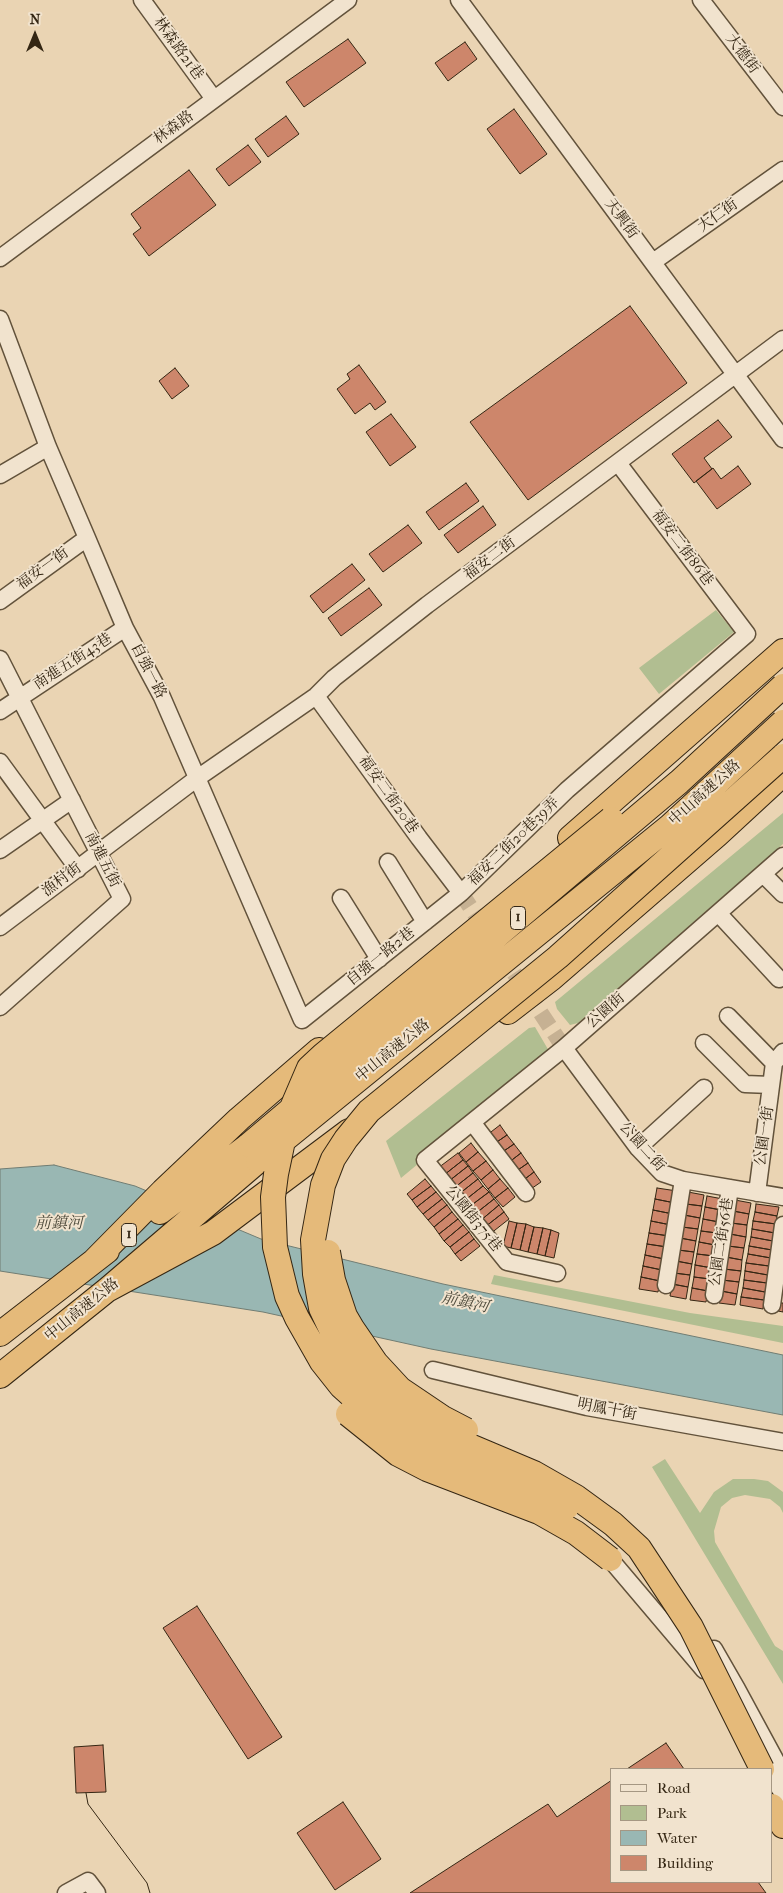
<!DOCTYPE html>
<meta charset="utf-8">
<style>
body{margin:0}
#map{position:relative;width:783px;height:1893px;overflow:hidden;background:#ead4b3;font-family:"IM FELL French Canon",serif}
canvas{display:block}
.legend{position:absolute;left:610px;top:1768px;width:162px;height:115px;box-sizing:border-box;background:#f1e3ce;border:1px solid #a59783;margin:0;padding:6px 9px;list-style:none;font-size:15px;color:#342613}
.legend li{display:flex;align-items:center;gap:10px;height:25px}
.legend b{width:25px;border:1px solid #a59783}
.north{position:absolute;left:10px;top:10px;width:50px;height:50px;-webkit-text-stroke:4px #f1e3ce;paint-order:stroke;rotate:0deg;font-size:14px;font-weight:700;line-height:20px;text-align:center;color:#342613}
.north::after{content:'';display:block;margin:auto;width:18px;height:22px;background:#342613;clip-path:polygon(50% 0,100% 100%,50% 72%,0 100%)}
</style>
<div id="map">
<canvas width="783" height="1893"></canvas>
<ul class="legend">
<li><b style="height:6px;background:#f1e3ce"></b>Road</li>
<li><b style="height:14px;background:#b1be91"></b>Park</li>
<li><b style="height:14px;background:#99b7b3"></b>Water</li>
<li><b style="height:14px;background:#cd866b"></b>Building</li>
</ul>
<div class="north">N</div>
</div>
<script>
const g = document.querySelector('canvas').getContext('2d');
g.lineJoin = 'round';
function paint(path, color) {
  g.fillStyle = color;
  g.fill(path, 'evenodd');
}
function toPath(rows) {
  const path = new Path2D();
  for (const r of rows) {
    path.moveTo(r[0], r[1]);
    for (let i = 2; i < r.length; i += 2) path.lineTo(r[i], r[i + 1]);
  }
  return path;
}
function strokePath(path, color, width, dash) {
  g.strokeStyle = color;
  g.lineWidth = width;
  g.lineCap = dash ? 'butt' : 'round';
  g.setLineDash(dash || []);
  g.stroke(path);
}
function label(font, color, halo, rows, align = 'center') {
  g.font = font + ' "IM FELL French Canon","Noto Serif TC",serif';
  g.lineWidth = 4;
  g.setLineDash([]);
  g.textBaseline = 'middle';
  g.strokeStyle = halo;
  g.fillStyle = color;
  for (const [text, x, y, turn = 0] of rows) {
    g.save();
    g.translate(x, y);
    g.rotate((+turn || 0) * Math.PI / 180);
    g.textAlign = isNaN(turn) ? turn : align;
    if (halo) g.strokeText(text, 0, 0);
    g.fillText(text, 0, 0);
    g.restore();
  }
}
const green = toPath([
 [716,610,734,632,659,694,639,668],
 [783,813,783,844,578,1023,570,1025,557,1009,555,1002],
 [535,1027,549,1051,547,1057,401,1178,386,1141,529,1028],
 [494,1275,690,1313,783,1326,783,1343,491,1284],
 [665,1459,700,1513,714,1492,733,1479,754,1479,768,1481,783,1492,783,1513,780,1507,770,1499,745,1495,732,1498,721,1507,714,1531,715,1542,775,1646,783,1651,783,1684,652,1467]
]);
const water = toPath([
 [54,1165,135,1186,261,1239,443,1284,783,1355,783,1415,431,1349,263,1312,0,1271,0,1169,54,1165]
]);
const building = toPath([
 [348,39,366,63,304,107,286,82,348,39],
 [465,42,477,59,448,81,435,63,465,42],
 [514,109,547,154,520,174,487,129,514,109],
 [286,116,299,134,268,157,255,139,286,116],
 [248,145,261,162,229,186,216,169,248,145],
 [189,170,216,205,149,256,133,234,141,228,131,214,189,170],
 [630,306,687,383,528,500,470,422,630,306],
 [359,365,386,402,375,410,370,403,355,414,337,389,350,379,347,374,359,365],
 [175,368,189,386,172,399,159,381,175,368],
 [391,414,416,447,390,466,366,432,391,414],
 [718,420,732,437,704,458,712,469,694,483,672,454,718,420],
 [738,466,751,484,717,509,696,481,713,468,721,479,738,466],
 [466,483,479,501,439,530,426,512,466,483],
 [483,506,496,525,458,553,444,535,483,506],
 [408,525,422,543,383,572,369,554,408,525],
 [352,564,365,580,323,613,310,596,352,564],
 [369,588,382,605,341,636,328,618,369,588],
 [500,1125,507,1135,494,1144,487,1135,500,1125],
 [507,1135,514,1144,501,1153,494,1144,507,1135],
 [471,1143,478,1152,466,1162,459,1153,471,1143],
 [514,1144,521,1153,508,1163,501,1153,514,1144],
 [478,1152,486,1161,473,1171,466,1162,478,1152],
 [458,1153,463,1160,444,1175,438,1168,458,1153],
 [521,1153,528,1163,515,1172,508,1163,521,1153],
 [463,1160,468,1166,449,1181,444,1175,463,1160],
 [486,1161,493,1170,481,1180,473,1171,486,1161],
 [528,1163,534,1172,521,1182,515,1172,528,1163],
 [468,1166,473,1173,454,1188,449,1181,468,1166],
 [493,1170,500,1179,488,1189,481,1180,493,1170],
 [534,1172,541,1182,528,1191,521,1182,534,1172],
 [473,1173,478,1179,459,1194,454,1188,473,1173],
 [425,1179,431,1186,412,1200,407,1194,425,1179],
 [478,1179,483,1186,464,1201,459,1194,478,1179],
 [500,1179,508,1188,495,1198,488,1189,500,1179],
 [431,1186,436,1192,417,1207,412,1200,431,1186],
 [483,1186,489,1192,469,1207,464,1201,483,1186],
 [508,1188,515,1197,503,1207,495,1198,508,1188],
 [657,1188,677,1191,675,1203,655,1199,657,1188],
 [436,1192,442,1199,423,1214,417,1207,436,1192],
 [489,1192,494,1199,475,1214,469,1207,489,1192],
 [688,1192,704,1195,702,1206,686,1204,688,1192],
 [707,1196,723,1199,721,1210,705,1207,707,1196],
 [442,1199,447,1205,428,1220,423,1214,442,1199],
 [494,1199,499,1205,480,1221,475,1214,494,1199],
 [655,1199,675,1203,673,1214,653,1210,655,1199],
 [735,1200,751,1203,749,1214,733,1211,735,1200],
 [686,1204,702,1206,700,1218,684,1215,686,1204],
 [756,1204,779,1207,777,1216,755,1212,756,1204],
 [447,1205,452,1212,434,1227,428,1220,447,1205],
 [499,1205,504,1212,485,1227,480,1221,499,1205],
 [705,1207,721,1210,719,1222,703,1219,705,1207],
 [653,1210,673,1214,671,1225,651,1221,653,1210],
 [733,1211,749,1214,747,1225,731,1223,733,1211],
 [452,1212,458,1219,439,1234,434,1227,452,1212],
 [504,1212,509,1219,490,1234,485,1227,504,1212],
 [755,1212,777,1216,776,1224,753,1221,755,1212],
 [684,1215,700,1218,698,1229,682,1227,684,1215],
 [458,1219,463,1225,444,1241,439,1234,458,1219],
 [703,1219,719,1222,717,1233,701,1231,703,1219],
 [509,1221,517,1223,511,1248,503,1246,509,1221],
 [651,1221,671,1225,669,1236,649,1233,651,1221],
 [753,1221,776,1224,775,1233,752,1229,753,1221],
 [517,1223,526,1224,520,1250,511,1248,517,1223],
 [731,1223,747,1225,746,1237,730,1234,731,1223],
 [526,1224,534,1227,528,1252,520,1250,526,1224],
 [463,1225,469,1232,450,1247,444,1241,463,1225],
 [534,1227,543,1228,537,1254,528,1252,534,1227],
 [682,1227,698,1229,696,1241,680,1238,682,1227],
 [543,1228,551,1230,545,1256,537,1254,543,1228],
 [752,1229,775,1233,773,1241,751,1237,752,1229],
 [551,1230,559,1233,554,1258,545,1256,551,1230],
 [701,1231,717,1233,715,1245,699,1242,701,1231],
 [469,1232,474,1239,455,1254,450,1247,469,1232],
 [649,1233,669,1236,667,1247,647,1244,649,1233],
 [730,1234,746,1237,744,1248,728,1246,730,1234],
 [751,1237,773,1241,772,1250,749,1246,751,1237],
 [680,1238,696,1241,694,1252,678,1250,680,1238],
 [474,1239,480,1246,461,1261,455,1254,474,1239],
 [699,1242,715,1245,714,1256,697,1254,699,1242],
 [647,1244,667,1247,664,1259,645,1255,647,1244],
 [728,1246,744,1248,742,1260,726,1257,728,1246],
 [749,1246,772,1250,771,1258,748,1254,749,1246],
 [678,1250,694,1252,692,1264,676,1261,678,1250],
 [697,1254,714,1256,712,1268,695,1265,697,1254],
 [748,1254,771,1258,769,1266,746,1263,748,1254],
 [645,1255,664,1259,662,1270,643,1266,645,1255],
 [726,1257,742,1260,741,1271,724,1269,726,1257],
 [676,1261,692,1264,690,1275,674,1273,676,1261],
 [746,1263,769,1266,768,1275,745,1271,746,1263],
 [695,1265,712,1268,710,1279,694,1277,695,1265],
 [643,1266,662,1270,660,1281,641,1277,643,1266],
 [724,1269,741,1271,739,1282,722,1280,724,1269],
 [745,1271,768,1275,767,1283,744,1280,745,1271],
 [674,1273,690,1275,688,1287,672,1284,674,1273],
 [641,1277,660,1281,658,1292,639,1289,641,1277],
 [694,1277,710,1279,708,1291,692,1288,694,1277],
 [722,1280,739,1282,737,1294,721,1291,722,1280],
 [744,1280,767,1283,765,1292,743,1288,744,1280],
 [672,1284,688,1287,686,1299,670,1296,672,1284],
 [692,1288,708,1291,706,1302,690,1300,692,1288],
 [743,1288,765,1292,764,1300,741,1297,743,1288],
 [721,1291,737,1294,735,1305,719,1303,721,1291],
 [741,1297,764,1300,763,1309,740,1305,741,1297],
 [779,1303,783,1303,783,1312,778,1311,779,1303],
 [197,1606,282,1737,248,1759,163,1628,197,1606],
 [666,1743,684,1769,627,1769,666,1743],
 [103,1745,106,1792,76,1793,74,1747,103,1745],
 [612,1780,612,1882,758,1882,766,1893,410,1893,548,1804,557,1817,612,1780],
 [343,1802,381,1859,335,1890,297,1833,343,1802]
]);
const minorTunnel = toPath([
 [461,893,564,1048]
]);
const minor = toPath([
 [142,0,214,99],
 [459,0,783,439],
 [701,0,783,107],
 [0,258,348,0],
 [653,262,783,170],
 [0,319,48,447,87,538,125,628,162,697,302,1020,461,893,567,790,747,634,618,463],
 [0,475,48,447],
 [0,601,87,538],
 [0,659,122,899,0,1007],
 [316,696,419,838,461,893],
 [0,711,125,628],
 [0,762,78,869],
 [0,850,72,800],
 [388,862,425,922],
 [763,874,783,894],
 [341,898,379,959],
 [718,913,779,979],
 [0,927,196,779,316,696,334,678,427,605,783,339],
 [728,1016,774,1063],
 [704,1043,745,1084,771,1085],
 [564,1048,638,1148,662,1173,683,1180,783,1197],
 [472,1122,526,1193],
 [638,1148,704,1088],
 [757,1193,774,1063,783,1052],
 [557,1273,507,1262,425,1160,564,1048,783,856],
 [666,1285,683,1180],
 [714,1295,730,1188],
 [772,1305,783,1225],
 [433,1370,587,1407,783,1442],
 [610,1559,704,1670],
 [714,1649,737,1689,783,1774],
 [772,1776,783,1794],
 [66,1893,88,1881,97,1893]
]);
const highway = toPath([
 [570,838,783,651],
 [508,1012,552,978,717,835,783,774],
 [160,1212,249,1145],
 [95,1260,163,1191,239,1119,319,1050],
 [107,1290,213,1233,349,1131],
 [0,1334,107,1251],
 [0,1376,107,1290,258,1161],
 [772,1806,783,1826]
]);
const tram = toPath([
 [86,1793,88,1804,147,1883,150,1893]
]);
const highwayBridge = toPath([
 [249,1145,679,782,783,686],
 [258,1161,670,826,783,722],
 [328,1252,333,1280,345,1316,352,1328,376,1363,400,1389,443,1418,466,1430],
 [348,1414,398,1454,427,1469,539,1512,576,1533,610,1559],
 [567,1507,415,1442,397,1432,371,1413,341,1386,322,1362,297,1318,287,1296,275,1247,273,1197,276,1174,288,1117,309,1068,323,1055,611,819],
 [762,1769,691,1627,639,1548,613,1524,576,1497,534,1473,425,1427,389,1404,368,1386,339,1346,321,1308,315,1274,313,1240,323,1185,333,1159,346,1139,369,1111,558,957,783,756]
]);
const shields = [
 [518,918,15],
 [129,1235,15]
];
const shieldNames = [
 ["1",518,918],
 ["1",129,1235]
];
const streetNames = [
 ["林森路21巷",178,49,54],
 ["大德街",742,54,53],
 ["林森路",174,128,-36],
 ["大仁街",718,216,-35],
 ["天興街",621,219,54],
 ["福安二街86巷",682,548,53],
 ["福安二街",490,559,-37],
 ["福安一街",43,569,-36],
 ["南進五街43巷",73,662,-33],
 ["自強一路",148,671,63],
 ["中山高速公路",705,793,-42],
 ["福安二街20巷",388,795,55],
 ["福安二街20巷39弄",514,842,-44],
 ["南進五街",102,860,63],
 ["漁村街",62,880,-37],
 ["自強一路2巷",381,957,-39],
 ["公園街",606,1011,-41],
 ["中山高速公路",393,1051,-39],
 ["公園一街",765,1136,-82],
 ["公園二街",642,1147,48],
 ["公園街375巷",473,1219,51],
 ["公園二街56巷",722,1242,-81],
 ["中山高速公路",82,1310,-39],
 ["明鳳十街",607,1410,11]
];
const waterNames = [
 ["前鎮河",59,1224],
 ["前鎮河",465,1303,12]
];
paint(green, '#b1be91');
paint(water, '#99b7b3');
strokePath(water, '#717d73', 1);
paint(building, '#cd866b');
strokePath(building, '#342613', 1);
strokePath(minorTunnel, '#c6b193', 16, [16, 8]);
strokePath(minor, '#62523b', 19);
strokePath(highway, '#342613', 26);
strokePath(minor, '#f1e3ce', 16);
strokePath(highway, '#e5ba7a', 24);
strokePath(tram, '#342613', 1);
strokePath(highwayBridge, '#342613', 26, []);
strokePath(highwayBridge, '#e5ba7a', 24);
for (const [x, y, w] of shields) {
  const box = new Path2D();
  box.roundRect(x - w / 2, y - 11.5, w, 23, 4);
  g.fillStyle = '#f1e3ce';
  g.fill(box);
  strokePath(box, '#342613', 1);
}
label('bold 14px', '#342613', null, shieldNames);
label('15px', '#342613', '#f1e3ce', streetNames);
label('italic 16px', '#4d4a3b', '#f1e3ce', waterNames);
</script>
